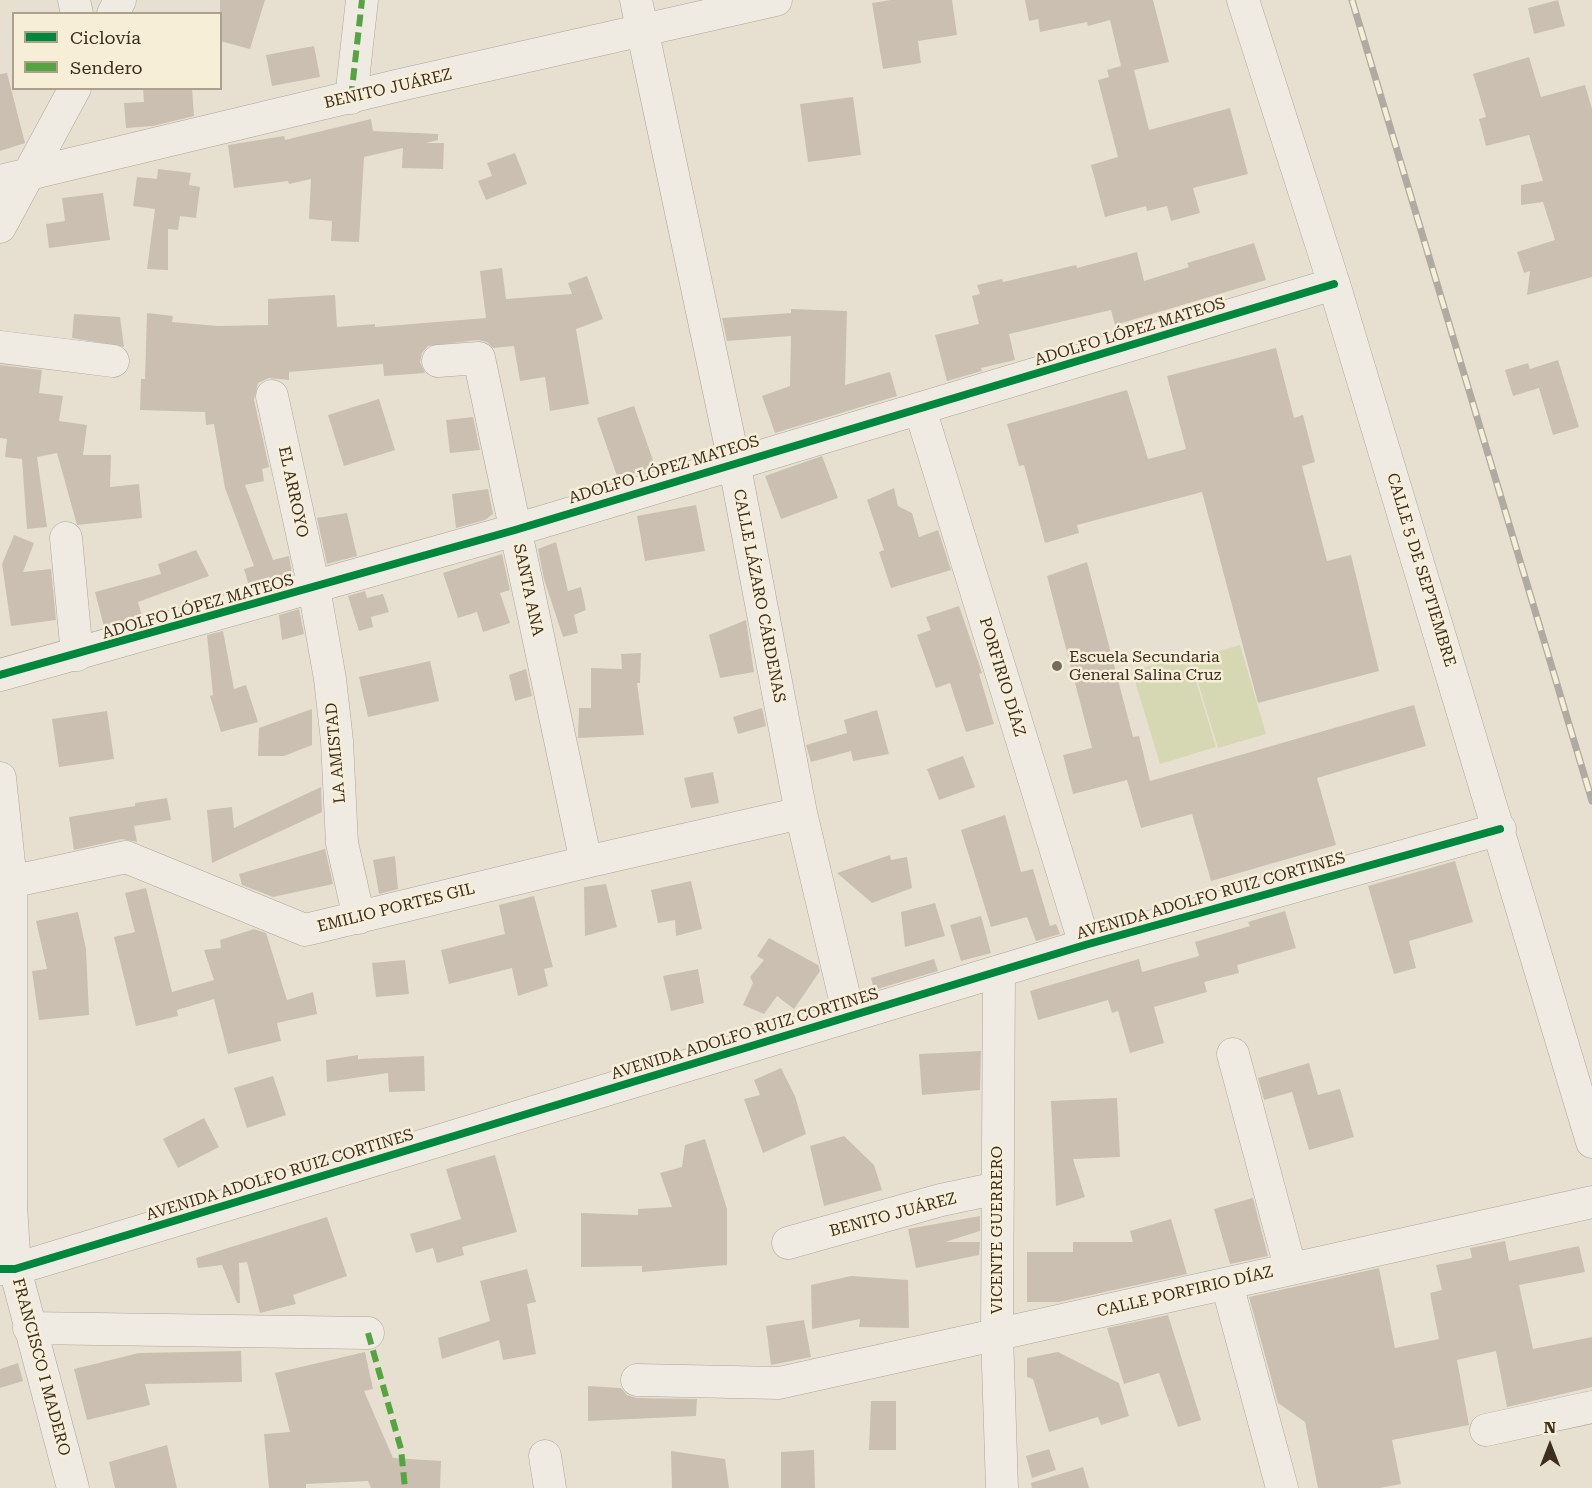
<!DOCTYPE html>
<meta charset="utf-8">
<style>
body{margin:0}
#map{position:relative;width:1592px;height:1488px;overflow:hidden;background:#e7e0d1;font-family:"Roboto Serif",serif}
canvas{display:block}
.legend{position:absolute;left:12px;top:12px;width:210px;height:78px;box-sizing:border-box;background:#f7eed8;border:2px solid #ada18e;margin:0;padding:8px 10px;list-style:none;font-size:18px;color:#3d2e20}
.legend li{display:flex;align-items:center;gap:12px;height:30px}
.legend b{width:30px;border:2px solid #ada18e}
.north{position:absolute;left:1520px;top:1416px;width:60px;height:60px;-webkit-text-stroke:4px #f7eed8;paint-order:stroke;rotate:0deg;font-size:16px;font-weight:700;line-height:24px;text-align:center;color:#3d2e20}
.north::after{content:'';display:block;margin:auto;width:21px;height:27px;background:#3d2e20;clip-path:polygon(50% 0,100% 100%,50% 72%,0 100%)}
</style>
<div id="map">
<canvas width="1592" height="1488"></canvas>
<ul class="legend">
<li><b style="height:8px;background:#00873e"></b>Ciclovía</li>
<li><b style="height:8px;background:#54a441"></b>Sendero</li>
</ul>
<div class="north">N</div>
</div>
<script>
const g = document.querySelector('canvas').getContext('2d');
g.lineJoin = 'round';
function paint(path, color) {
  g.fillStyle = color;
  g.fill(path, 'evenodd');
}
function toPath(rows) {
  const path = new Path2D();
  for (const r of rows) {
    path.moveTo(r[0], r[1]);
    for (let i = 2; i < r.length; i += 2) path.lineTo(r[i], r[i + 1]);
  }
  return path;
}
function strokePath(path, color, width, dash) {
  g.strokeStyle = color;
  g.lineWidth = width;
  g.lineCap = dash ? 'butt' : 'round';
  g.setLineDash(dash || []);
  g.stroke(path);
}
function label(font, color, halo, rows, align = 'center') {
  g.font = font + ' "Roboto Serif",serif';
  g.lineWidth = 5;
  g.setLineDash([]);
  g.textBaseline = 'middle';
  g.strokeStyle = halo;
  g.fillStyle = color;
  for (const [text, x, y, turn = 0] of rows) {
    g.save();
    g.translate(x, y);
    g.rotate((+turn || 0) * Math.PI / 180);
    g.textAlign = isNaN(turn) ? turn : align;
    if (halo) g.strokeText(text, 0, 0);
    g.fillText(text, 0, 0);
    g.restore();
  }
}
const green = toPath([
 [1240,645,1266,734,1218,748,1191,659],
 [1188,655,1216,747,1160,764,1132,671]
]);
const building = toPath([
 [220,0,265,0,250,49,220,41],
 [891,0,952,0,957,35,918,41,921,63,883,69,872,3],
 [1025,0,1153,0,1169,62,1134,70,1149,130,1230,108,1248,174,1193,188,1200,213,1171,221,1167,206,1147,211,1146,206,1105,217,1091,165,1118,157,1098,80,1109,77,1107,70,1121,66,1110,20,1088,26,1087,22,1040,32,1038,19,1029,21],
 [1558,0,1565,26,1534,34,1528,8],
 [314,46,320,77,272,86,266,55],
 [1529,57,1541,97,1585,85,1592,109,1592,277,1527,295,1530,271,1524,273,1517,252,1555,240,1543,202,1521,205,1521,185,1543,181,1529,135,1486,146,1479,119,1486,117,1473,74],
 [7,73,25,143,0,151,0,74],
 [143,88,192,88,194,116,153,126,126,128,124,103,144,102],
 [853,97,861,155,808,162,800,104],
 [371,119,373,131,438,134,438,140,426,143,444,143,443,169,402,168,403,148,364,157,359,242,331,241,332,221,309,219,311,179,289,184,288,181,234,188,228,145,284,136,285,140],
 [515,153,527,184,486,200,478,181,492,176,487,163],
 [158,169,191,173,189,185,200,187,196,218,180,216,178,230,168,229,168,270,147,269,155,209,133,206,137,177,157,179],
 [103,193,110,240,49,248,46,224,65,221,62,198],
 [1254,243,1266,280,1115,325,1111,310,1009,334,1015,360,981,368,982,371,947,381,935,335,979,324,972,296,980,294,977,285,1002,279,1003,282,1076,265,1077,268,1137,252,1144,281,1189,267,1187,263],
 [502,268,506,299,572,294,568,283,587,276,603,319,576,329,589,404,550,411,545,377,520,381,514,346,493,348,487,342,478,340,428,346,422,353,420,362,425,373,384,376,383,364,289,372,289,380,269,378,258,383,254,400,269,467,262,469,264,481,245,485,273,560,289,556,292,574,249,586,244,569,254,566,225,488,214,424,206,425,205,412,140,410,141,379,145,379,147,313,173,316,172,322,218,326,268,325,268,299,335,295,337,327,375,324,375,327,486,318,480,271],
 [791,309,847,311,845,385,890,372,897,396,775,433,762,396,790,386,791,336,727,341,722,318,791,313],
 [74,314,120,317,124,347,72,338],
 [1276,348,1294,418,1303,415,1315,462,1302,466,1327,561,1351,555,1379,671,1258,703,1202,492,1077,525,1079,533,1045,543,1024,465,1019,466,1007,424,1127,390,1148,459,1186,449,1167,376],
 [1558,360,1579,427,1553,435,1539,388,1513,396,1505,370,1528,363,1530,369],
 [0,365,42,370,39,393,63,396,59,421,87,425,83,455,111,455,110,487,139,484,142,518,77,525,57,453,37,457,47,527,27,529,22,459,5,457,7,439,0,438],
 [379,399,395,450,344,466,328,415],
 [634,406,655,466,618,479,597,418],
 [473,417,480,450,450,453,446,420],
 [822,456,838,498,781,519,765,476],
 [894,488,898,506,912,513,919,537,938,530,951,570,891,588,879,552,884,550,867,500],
 [488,489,493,514,485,520,456,528,452,494],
 [696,505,705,551,645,561,637,516],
 [347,513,357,556,327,564,317,518],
 [14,535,34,543,23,572,51,569,56,620,11,626,2,564],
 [556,542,568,591,581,587,586,610,574,615,578,633,563,637,544,579,538,549],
 [196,550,209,576,138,602,142,616,104,627,95,592,161,574,158,564],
 [502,554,510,590,500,593,510,623,483,632,477,612,458,618,443,573],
 [1087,562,1133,737,1139,736,1150,781,1414,705,1426,746,1317,778,1336,845,1211,881,1192,814,1141,828,1127,780,1073,794,1063,755,1092,748,1047,576],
 [365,591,367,598,383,594,389,612,371,617,373,627,359,631,348,596],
 [959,606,982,673,979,674,994,724,966,732,950,683,936,688,917,635,931,630,926,617],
 [299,609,304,634,282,640,279,615],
 [746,620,754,672,720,678,709,635],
 [223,631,234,689,246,685,258,722,221,732,210,696,213,695,207,635],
 [641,653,640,683,637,683,644,735,578,738,579,708,591,708,591,668,622,669,621,654],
 [430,661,439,701,368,717,359,677],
 [526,669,532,696,515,701,509,675],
 [762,708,766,726,738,734,733,717],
 [312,709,312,745,284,756,258,756,259,728],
 [877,710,889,754,853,761,851,751,811,762,806,745,847,733,844,720],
 [107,711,114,759,59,767,52,719],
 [963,756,975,787,939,800,927,769],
 [713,772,719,803,691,808,684,778],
 [321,787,322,812,212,863,207,810,232,807,234,828],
 [167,798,171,820,134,826,137,842,122,839,74,850,69,817,135,806,135,803],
 [1005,815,1021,872,1033,869,1050,926,1056,924,1060,934,1036,941,1027,917,991,927,961,830],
 [325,849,333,884,273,897,242,885,239,874],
 [890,855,891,860,907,857,912,888,872,903,837,873],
 [395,856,398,889,379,894,373,860],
 [1455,861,1473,922,1409,941,1416,968,1394,974,1368,886],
 [691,881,702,929,676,936,675,920,658,923,651,890],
 [606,884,617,927,585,936,584,887],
 [146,888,172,992,214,980,204,950,221,948,220,940,254,929,266,933,287,1000,313,992,317,1014,277,1023,281,1041,228,1054,214,999,177,1010,178,1016,136,1026,114,937,135,932,125,893],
 [534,896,553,967,544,969,548,986,518,996,512,968,449,984,441,950,505,934,499,905],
 [935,903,945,936,905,947,901,912],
 [1285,911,1296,948,1237,965,1239,973,1204,982,1207,992,1154,1007,1164,1043,1130,1053,1118,1011,1112,1013,1108,1000,1038,1020,1030,991,1139,959,1142,972,1199,956,1195,942,1250,926,1248,922],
 [78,912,86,949,89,1015,39,1020,32,971,47,969,36,921],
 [981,916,991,953,961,961,950,925],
 [769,938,818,965,820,971,794,1009,777,996,764,1014,743,1005,753,983,750,977,764,960,757,956],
 [934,959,938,971,874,990,871,978],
 [405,960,409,994,376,997,372,963],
 [698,969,704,1003,671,1011,663,976],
 [981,1051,980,1090,922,1095,919,1054],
 [358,1055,358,1059,424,1056,425,1091,389,1092,388,1073,327,1082,326,1060],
 [1309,1063,1318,1095,1340,1089,1354,1137,1309,1150,1292,1092,1264,1100,1258,1078],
 [781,1068,795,1096,806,1134,763,1153,744,1099,760,1095,754,1080],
 [273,1076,286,1115,247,1128,234,1088],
 [1117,1098,1120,1157,1073,1159,1085,1197,1056,1206,1051,1101],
 [204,1118,219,1147,178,1168,163,1139],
 [844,1136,874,1165,882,1190,824,1206,810,1146],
 [705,1139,727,1209,727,1265,642,1272,642,1266,581,1267,581,1213,638,1215,638,1209,672,1207,660,1173,682,1167,685,1145],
 [495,1155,517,1232,462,1247,464,1255,437,1263,433,1248,416,1253,410,1234,461,1219,446,1169],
 [1253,1198,1268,1256,1230,1264,1214,1209],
 [980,1216,980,1231,945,1242,980,1242,979,1255,916,1268,908,1229],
 [327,1217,347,1276,293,1295,296,1304,260,1313,247,1262,239,1263,240,1303,237,1303,222,1265,198,1268,196,1258],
 [1171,1219,1187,1274,1059,1302,1027,1302,1027,1252,1073,1252,1073,1242,1133,1242,1130,1231],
 [1505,1241,1509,1261,1579,1246,1585,1272,1519,1285,1533,1349,1592,1337,1592,1387,1507,1407,1496,1351,1457,1360,1469,1425,1392,1440,1401,1484,1380,1488,1318,1488,1305,1422,1278,1403,1249,1297,1379,1268,1395,1348,1439,1339,1430,1293,1442,1290,1436,1265,1472,1258,1470,1248],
 [527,1269,536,1302,527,1304,536,1354,503,1360,499,1340,442,1359,438,1338,490,1321,480,1281],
 [851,1276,908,1280,909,1328,859,1327,860,1319,812,1329,811,1285],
 [1168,1315,1201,1420,1178,1427,1159,1373,1124,1384,1107,1328],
 [804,1320,811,1357,771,1365,766,1326],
 [241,1351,242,1382,145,1384,150,1405,87,1420,74,1369,139,1353],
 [365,1352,373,1389,364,1391,393,1458,441,1461,440,1488,371,1488,368,1481,306,1484,306,1488,269,1488,264,1434,290,1432,275,1373],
 [1058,1352,1119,1383,1129,1416,1101,1425,1098,1417,1049,1432,1033,1379,1027,1377,1027,1358],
 [18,1363,23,1381,0,1388,0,1369],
 [588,1386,621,1388,627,1395,637,1398,697,1399,696,1416,588,1421],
 [871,1401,896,1401,896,1450,869,1450],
 [167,1445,177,1488,115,1488,109,1462],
 [1049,1449,1056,1470,1032,1478,1026,1456],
 [814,1450,815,1488,781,1488,781,1452],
 [671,1451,725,1459,729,1488,672,1488],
 [1083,1467,1089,1488,1032,1488,1031,1483]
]);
const minor = toPath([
 [74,0,77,14],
 [636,0,734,462,801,813,849,1016],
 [1243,0,1334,284,1592,1142],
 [113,14,120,0],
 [351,98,362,0],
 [0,181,400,85,776,0],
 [0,227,75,88],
 [0,347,113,361],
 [438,361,479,358,586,862],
 [272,396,314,588,330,679,337,741,342,843,359,918],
 [920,409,1085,945],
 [66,538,77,655],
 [0,675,515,530,1334,284],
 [0,778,11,882,11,1205,15,1269,73,1488],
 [0,884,126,857,305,930,586,862,801,813],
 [999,972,997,1334,1002,1488],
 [1233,1054,1290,1267],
 [788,1243,941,1200,998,1188],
 [0,1269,15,1269,1085,945,1500,829],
 [1227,1284,1282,1488],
 [29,1328,368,1333],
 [637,1380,779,1383,1592,1202],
 [1486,1430,1592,1407],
 [545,1456,550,1488]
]);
const rail = toPath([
 [1352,0,1592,801]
]);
const quiet = toPath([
 [351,98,362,0],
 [368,1333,401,1449,405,1488]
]);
const cycleway = toPath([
 [0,675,515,530,1334,284],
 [0,1269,15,1269,1085,945,1500,829]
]);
const markers = [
 [1057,666,6,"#786c5e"]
];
const streetNames = [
 ["BENITO JUÁREZ",388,89,-13],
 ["ADOLFO LÓPEZ MATEOS",1130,332,-17],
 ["ADOLFO LÓPEZ MATEOS",664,470,-17],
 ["EL ARROYO",293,492,78],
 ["CALLE 5 DE SEPTIEMBRE",1421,570,73],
 ["SANTA ANA",528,590,78],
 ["CALLE LÁZARO CÁRDENAS",759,596,79],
 ["ADOLFO LÓPEZ MATEOS",198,607,-16],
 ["PORFIRIO DÍAZ",1002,677,73],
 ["LA AMISTAD",336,753,-95],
 ["AVENIDA ADOLFO RUIZ CORTINES",1211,896,-16],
 ["EMILIO PORTES GIL",396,908,-14],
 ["AVENIDA ADOLFO RUIZ CORTINES",745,1034,-17],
 ["AVENIDA ADOLFO RUIZ CORTINES",280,1175,-17],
 ["BENITO JUÁREZ",893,1215,-15],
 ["VICENTE GUERRERO",997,1230,-90],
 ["CALLE PORFIRIO DÍAZ",1185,1292,-13],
 ["FRANCISCO I MADERO",41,1367,75]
];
const poiNames = [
 ["Escuela Secundaria",1069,657],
 ["General Salina Cruz",1069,675]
];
paint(green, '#d6d7b3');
paint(building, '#cbbfb2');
strokePath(minor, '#ada599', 33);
strokePath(minor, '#efebe3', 32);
strokePath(rail, '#afaaa2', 7);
strokePath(rail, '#f7eed8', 4.5, [14]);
strokePath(quiet, '#54a441', 6, [12, 6]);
strokePath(cycleway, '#00873e', 8);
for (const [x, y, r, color] of markers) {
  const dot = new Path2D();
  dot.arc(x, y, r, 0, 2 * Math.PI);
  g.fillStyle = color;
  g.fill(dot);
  strokePath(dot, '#f7eed8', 2);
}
label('16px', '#3d2e20', '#f7eed8', streetNames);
label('16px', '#3d2e20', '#f7eed8', poiNames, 'left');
</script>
